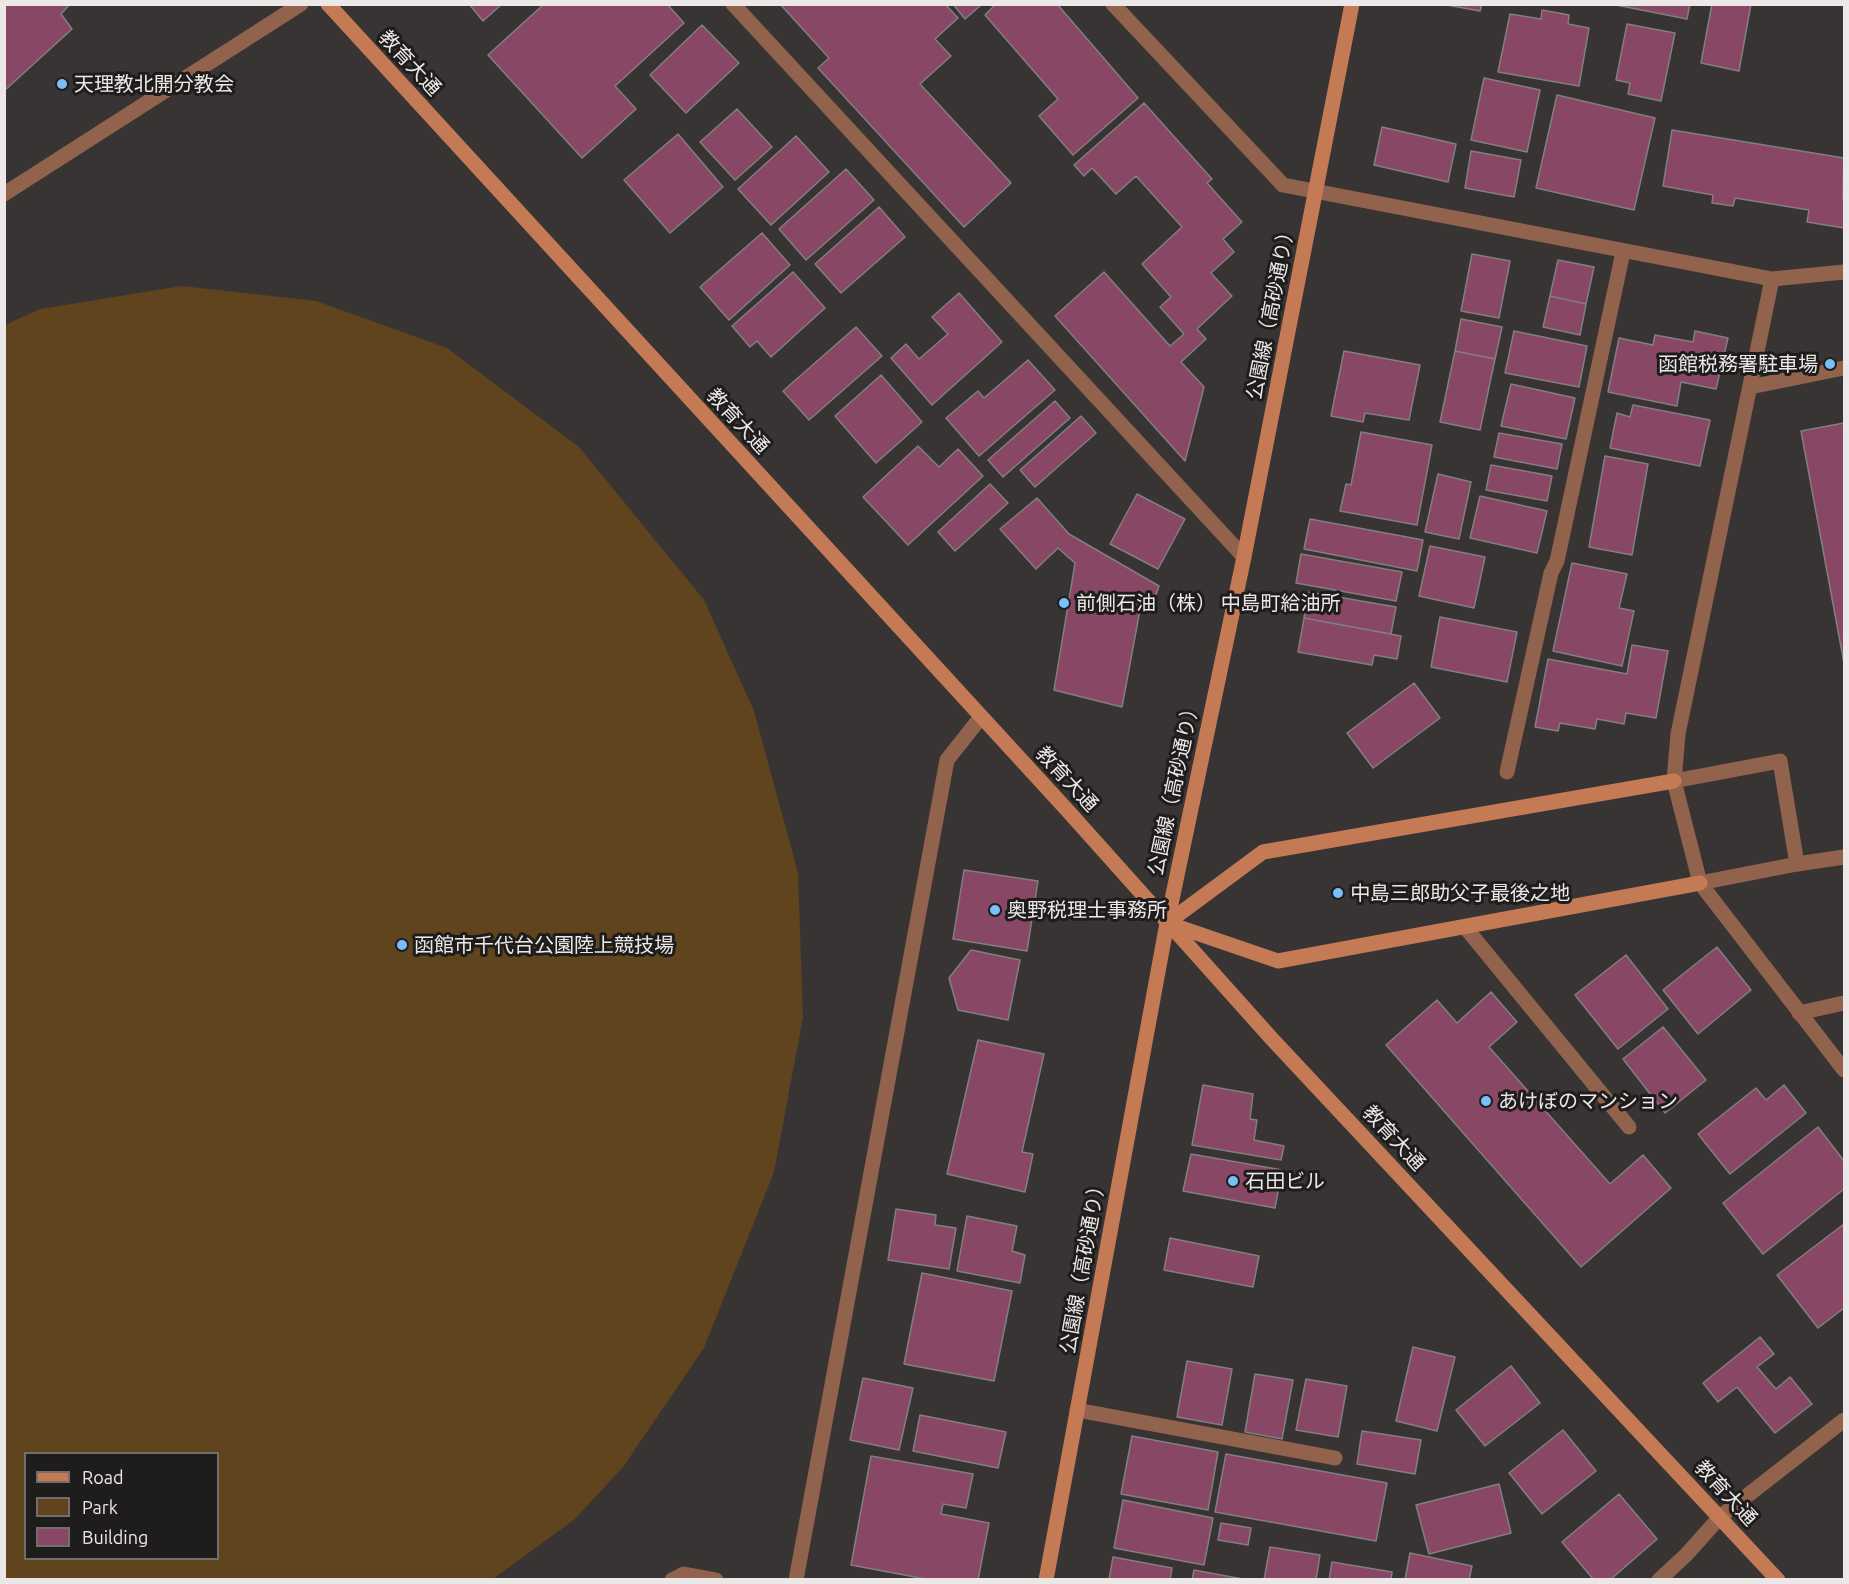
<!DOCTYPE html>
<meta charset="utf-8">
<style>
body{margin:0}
#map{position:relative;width:1849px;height:1584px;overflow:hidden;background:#393434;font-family:Ubuntu,sans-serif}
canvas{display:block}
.frame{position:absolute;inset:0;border:6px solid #ebe8e7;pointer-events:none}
.legend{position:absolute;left:24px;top:1452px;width:195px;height:108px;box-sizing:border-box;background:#1f1d1c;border:2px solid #716e6d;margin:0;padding:8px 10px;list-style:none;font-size:18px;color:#ebe8e7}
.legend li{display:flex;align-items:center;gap:12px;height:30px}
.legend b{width:30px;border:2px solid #716e6d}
</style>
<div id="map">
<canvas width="1849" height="1584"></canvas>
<div class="frame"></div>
<ul class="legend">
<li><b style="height:8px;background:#c47b55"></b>Road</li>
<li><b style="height:16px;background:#5f441d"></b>Park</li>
<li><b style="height:16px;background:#884764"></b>Building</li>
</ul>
</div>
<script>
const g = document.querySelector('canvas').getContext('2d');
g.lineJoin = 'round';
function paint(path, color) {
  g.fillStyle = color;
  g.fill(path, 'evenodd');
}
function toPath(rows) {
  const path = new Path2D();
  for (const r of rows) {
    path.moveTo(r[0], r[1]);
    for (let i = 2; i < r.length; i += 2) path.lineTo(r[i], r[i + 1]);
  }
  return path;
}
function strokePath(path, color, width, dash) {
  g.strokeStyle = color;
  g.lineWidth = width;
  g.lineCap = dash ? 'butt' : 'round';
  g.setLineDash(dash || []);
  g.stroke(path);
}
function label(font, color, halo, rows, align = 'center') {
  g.font = font + ' Ubuntu,"Noto Sans JP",sans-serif';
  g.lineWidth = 6;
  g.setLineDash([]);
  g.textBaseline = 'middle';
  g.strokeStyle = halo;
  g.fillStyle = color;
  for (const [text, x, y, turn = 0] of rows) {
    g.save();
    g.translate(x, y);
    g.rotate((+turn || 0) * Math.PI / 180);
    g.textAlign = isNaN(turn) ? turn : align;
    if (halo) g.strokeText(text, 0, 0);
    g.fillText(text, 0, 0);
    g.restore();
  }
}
const green = toPath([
 [182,286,316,301,447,348,579,447,704,600,754,711,798,873,803,1017,774,1172,704,1348,623,1467,575,1519,493,1579,5,1579,5,325,40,309],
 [26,1454,218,1454,218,1558,26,1558]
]);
const building = toPath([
 [4,4,70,4,61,14,72,29,4,91,4,4],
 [469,4,502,4,483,21,469,4],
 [544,4,667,4,684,23,615,86,636,109,582,158,488,55,544,4],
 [780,4,945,4,958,18,935,39,951,56,920,84,1011,183,964,227,818,68,829,58,780,4],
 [953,4,981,4,981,5,965,19,953,4],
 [996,4,1057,4,1138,98,1073,155,1039,116,1058,99,985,15,996,4],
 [1441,4,1482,4,1480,11,1441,4],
 [1611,4,1690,4,1687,19,1611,4],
 [1712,4,1751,4,1739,71,1701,63,1712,4],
 [1542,10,1569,15,1568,24,1589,28,1579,86,1498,72,1510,14,1541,19,1542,10],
 [1627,24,1675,33,1661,101,1628,94,1630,83,1616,80,1627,24],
 [702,25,739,63,686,113,650,75,702,25],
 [1484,78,1540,90,1527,152,1471,140,1484,78],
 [1557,95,1655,118,1634,210,1536,188,1557,95],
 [1144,103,1212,179,1207,183,1242,222,1223,239,1234,252,1211,273,1232,296,1197,329,1206,339,1181,362,1204,387,1185,461,1055,316,1104,272,1170,346,1184,334,1160,307,1171,297,1142,264,1182,227,1136,176,1116,194,1092,168,1084,176,1074,165,1144,103],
 [737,109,772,147,735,180,700,142,737,109],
 [1382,127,1456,144,1448,182,1374,165,1382,127],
 [1672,130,1844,158,1843,199,1844,200,1844,228,1807,222,1809,210,1735,198,1733,206,1712,203,1713,195,1663,186,1672,130],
 [678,134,723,187,670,233,624,180,678,134],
 [796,136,829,172,771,225,738,189,796,136],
 [1471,151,1521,160,1514,197,1465,188,1471,151],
 [846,169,874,200,806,260,779,229,846,169],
 [879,207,905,237,841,293,815,264,879,207],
 [762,233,790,265,729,320,700,287,762,233],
 [1472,254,1510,261,1499,318,1461,311,1472,254],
 [1558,260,1594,267,1586,304,1550,296,1558,260],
 [793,272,825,308,771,357,757,341,750,347,732,326,793,272],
 [959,293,1002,342,932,405,891,358,906,344,919,359,948,334,932,317,959,293],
 [1550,296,1586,304,1580,335,1543,327,1550,296],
 [1461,319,1502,327,1495,359,1455,351,1461,319],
 [856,327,882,356,809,420,783,391,856,327],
 [1514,331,1587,346,1579,387,1505,373,1514,331],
 [1695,331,1728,338,1716,389,1681,382,1677,406,1608,392,1619,338,1653,345,1655,335,1693,342,1695,331],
 [1344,351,1420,365,1409,420,1365,413,1363,422,1331,416,1344,351],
 [1455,351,1495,359,1480,430,1440,422,1455,351],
 [1028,360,1055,390,979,456,946,418,978,391,984,398,1028,360],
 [881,375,922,422,876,463,835,416,881,375],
 [1511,384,1575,398,1566,439,1501,426,1511,384],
 [1055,401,1070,418,1003,477,988,460,1055,401],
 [1633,405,1710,420,1700,466,1610,448,1617,413,1630,417,1633,405],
 [1081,416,1096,433,1035,487,1020,470,1081,416],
 [1844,423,1844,663,1801,431,1844,423],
 [1361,432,1432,445,1417,525,1340,511,1346,484,1351,485,1361,432],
 [1499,433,1562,444,1557,469,1494,457,1499,433],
 [918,446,939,467,958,449,983,476,908,545,863,497,918,446],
 [1605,456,1648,464,1632,555,1589,547,1605,456],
 [1491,465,1552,476,1547,501,1486,490,1491,465],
 [1438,474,1471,482,1459,539,1425,532,1438,474],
 [990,484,1008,503,955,551,938,532,990,484],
 [1137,494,1185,519,1158,569,1110,544,1137,494],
 [1480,496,1547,511,1537,553,1470,538,1480,496],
 [1037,498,1069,534,1159,586,1153,603,1142,599,1122,707,1054,690,1075,563,1058,548,1036,569,1000,529,1037,498],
 [1310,519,1423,540,1417,571,1304,549,1310,519],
 [1430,546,1485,557,1474,608,1419,596,1430,546],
 [1301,554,1402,572,1396,601,1296,583,1301,554],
 [1572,563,1627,574,1619,608,1634,611,1622,666,1553,651,1572,563],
 [1309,592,1396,607,1391,634,1304,618,1309,592],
 [1440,617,1517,632,1507,682,1431,667,1440,617],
 [1304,618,1401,636,1397,659,1374,655,1372,665,1298,652,1304,618],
 [1632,645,1668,651,1656,718,1626,713,1624,724,1597,719,1595,729,1560,723,1558,731,1535,727,1548,659,1627,674,1632,645],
 [1414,683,1440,718,1373,768,1347,733,1414,683],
 [964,870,1038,881,1027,951,953,939,964,870],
 [1717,947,1751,990,1698,1034,1663,990,1717,947],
 [971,950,1020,960,1008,1020,958,1010,949,978,971,950],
 [1626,955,1668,1009,1618,1049,1575,995,1626,955],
 [1491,992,1517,1022,1489,1047,1610,1184,1643,1155,1671,1188,1581,1267,1386,1045,1437,1000,1457,1023,1491,992],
 [1663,1027,1706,1080,1665,1113,1623,1059,1663,1027],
 [978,1040,1044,1054,1022,1152,1033,1154,1025,1192,947,1174,978,1040],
 [1203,1085,1253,1094,1250,1119,1257,1120,1254,1140,1284,1146,1281,1160,1192,1145,1203,1085],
 [1784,1085,1806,1113,1730,1174,1698,1134,1756,1088,1766,1100,1784,1085],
 [1818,1127,1844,1161,1844,1189,1763,1254,1723,1203,1818,1127],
 [1191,1154,1282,1170,1275,1208,1183,1191,1191,1154],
 [896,1209,936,1215,935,1225,956,1228,949,1269,888,1260,896,1209],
 [967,1216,1017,1226,1012,1251,1025,1255,1020,1283,957,1271,967,1216],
 [1844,1224,1844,1308,1818,1328,1777,1275,1844,1224],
 [1170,1238,1259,1256,1253,1287,1164,1270,1170,1238],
 [922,1273,1012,1291,994,1381,904,1364,922,1273],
 [1760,1337,1774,1354,1757,1367,1776,1389,1790,1377,1812,1404,1775,1433,1737,1387,1718,1402,1703,1383,1760,1337],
 [1413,1347,1455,1357,1437,1431,1396,1421,1413,1347],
 [1187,1361,1232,1369,1222,1425,1177,1417,1187,1361],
 [1511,1366,1540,1403,1485,1446,1456,1410,1511,1366],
 [1255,1374,1293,1380,1282,1439,1245,1432,1255,1374],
 [863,1378,913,1388,899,1450,850,1440,863,1378],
 [1306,1379,1347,1386,1338,1437,1296,1430,1306,1379],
 [920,1415,1006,1432,998,1468,913,1451,920,1415],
 [1563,1430,1596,1471,1542,1514,1509,1473,1563,1430],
 [1362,1431,1421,1440,1415,1474,1357,1464,1362,1431],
 [1132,1436,1218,1452,1208,1510,1121,1494,1132,1436],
 [1226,1454,1387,1483,1376,1541,1215,1512,1226,1454],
 [871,1456,973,1474,966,1508,943,1504,941,1514,989,1523,978,1580,931,1580,851,1565,871,1456],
 [1499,1484,1511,1533,1429,1554,1416,1505,1499,1484],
 [1619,1494,1657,1539,1610,1580,1594,1580,1562,1542,1619,1494],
 [1123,1500,1213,1518,1204,1565,1114,1548,1123,1500],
 [1221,1523,1251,1528,1248,1545,1218,1540,1221,1523],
 [1270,1547,1320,1555,1316,1580,1264,1580,1270,1547],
 [1410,1553,1472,1566,1469,1580,1405,1580,1410,1553],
 [1113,1557,1172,1568,1170,1580,1109,1580,1113,1557],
 [1332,1562,1392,1572,1391,1580,1329,1580,1332,1562],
 [1194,1570,1248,1580,1192,1580,1194,1570]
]);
const lane = toPath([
 [1750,387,1844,368],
 [1797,864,1844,857],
 [1465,927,1629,1127],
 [1799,1013,1844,1003],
 [1077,1410,1335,1458]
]);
const street = toPath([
 [733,4,1244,557],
 [1113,4,1283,185,1772,279],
 [4,194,301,4],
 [1844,272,1772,279,1678,734,1674,781,1700,883,1844,1070],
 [1507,772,1551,573,1557,561,1623,252],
 [1674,781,1780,761,1797,864,1700,883],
 [672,1580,684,1574,716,1580],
 [796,1580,947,760,981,717],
 [1659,1580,1686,1555,1720,1517,1844,1420]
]);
const secondary = toPath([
 [328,4,1068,811,1272,1039,1778,1580],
 [1674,781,1263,852,1167,923,1278,961,1700,883],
 [1046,1580,1167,923,1244,557,1352,4]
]);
const markers = [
 [62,84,6,"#79bff8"],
 [1830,364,6,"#79bff8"],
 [1064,603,6,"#79bff8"],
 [1338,893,6,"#79bff8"],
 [995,910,6,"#79bff8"],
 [402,945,6,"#79bff8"],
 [1486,1101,6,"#79bff8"],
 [1233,1181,6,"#79bff8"]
];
const streetNames = [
 ["教育大通",410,63,47],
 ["公園線（高砂通り）",1271,311,-79],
 ["教育大通",738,421,47],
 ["教育大通",1067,779,47],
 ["公園線（高砂通り）",1174,787,-78],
 ["教育大通",1394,1138,47],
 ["公園線（高砂通り）",1083,1265,-80],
 ["教育大通",1726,1493,47]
];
const poiNames = [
 ["天理教北開分教会",74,84],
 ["函館税務署駐車場",1818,364,"right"],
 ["前側石油（株） 中島町給油所",1076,603],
 ["中島三郎助父子最後之地",1350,893],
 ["奥野税理士事務所",1007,910],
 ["函館市千代台公園陸上競技場",414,945],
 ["あけぼのマンション",1498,1101],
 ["石田ビル",1245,1181]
];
paint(green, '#5f441d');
paint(building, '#884764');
strokePath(building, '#837e80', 1.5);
strokePath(lane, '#92634c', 15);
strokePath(street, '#92634c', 15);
strokePath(secondary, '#c47b55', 15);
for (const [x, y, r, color] of markers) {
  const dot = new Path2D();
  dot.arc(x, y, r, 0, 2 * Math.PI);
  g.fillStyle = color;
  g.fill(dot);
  strokePath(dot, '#1f1d1c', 2);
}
label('20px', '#ebe8e7', '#1f1d1c', streetNames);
label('20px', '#ebe8e7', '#1f1d1c', poiNames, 'left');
</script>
